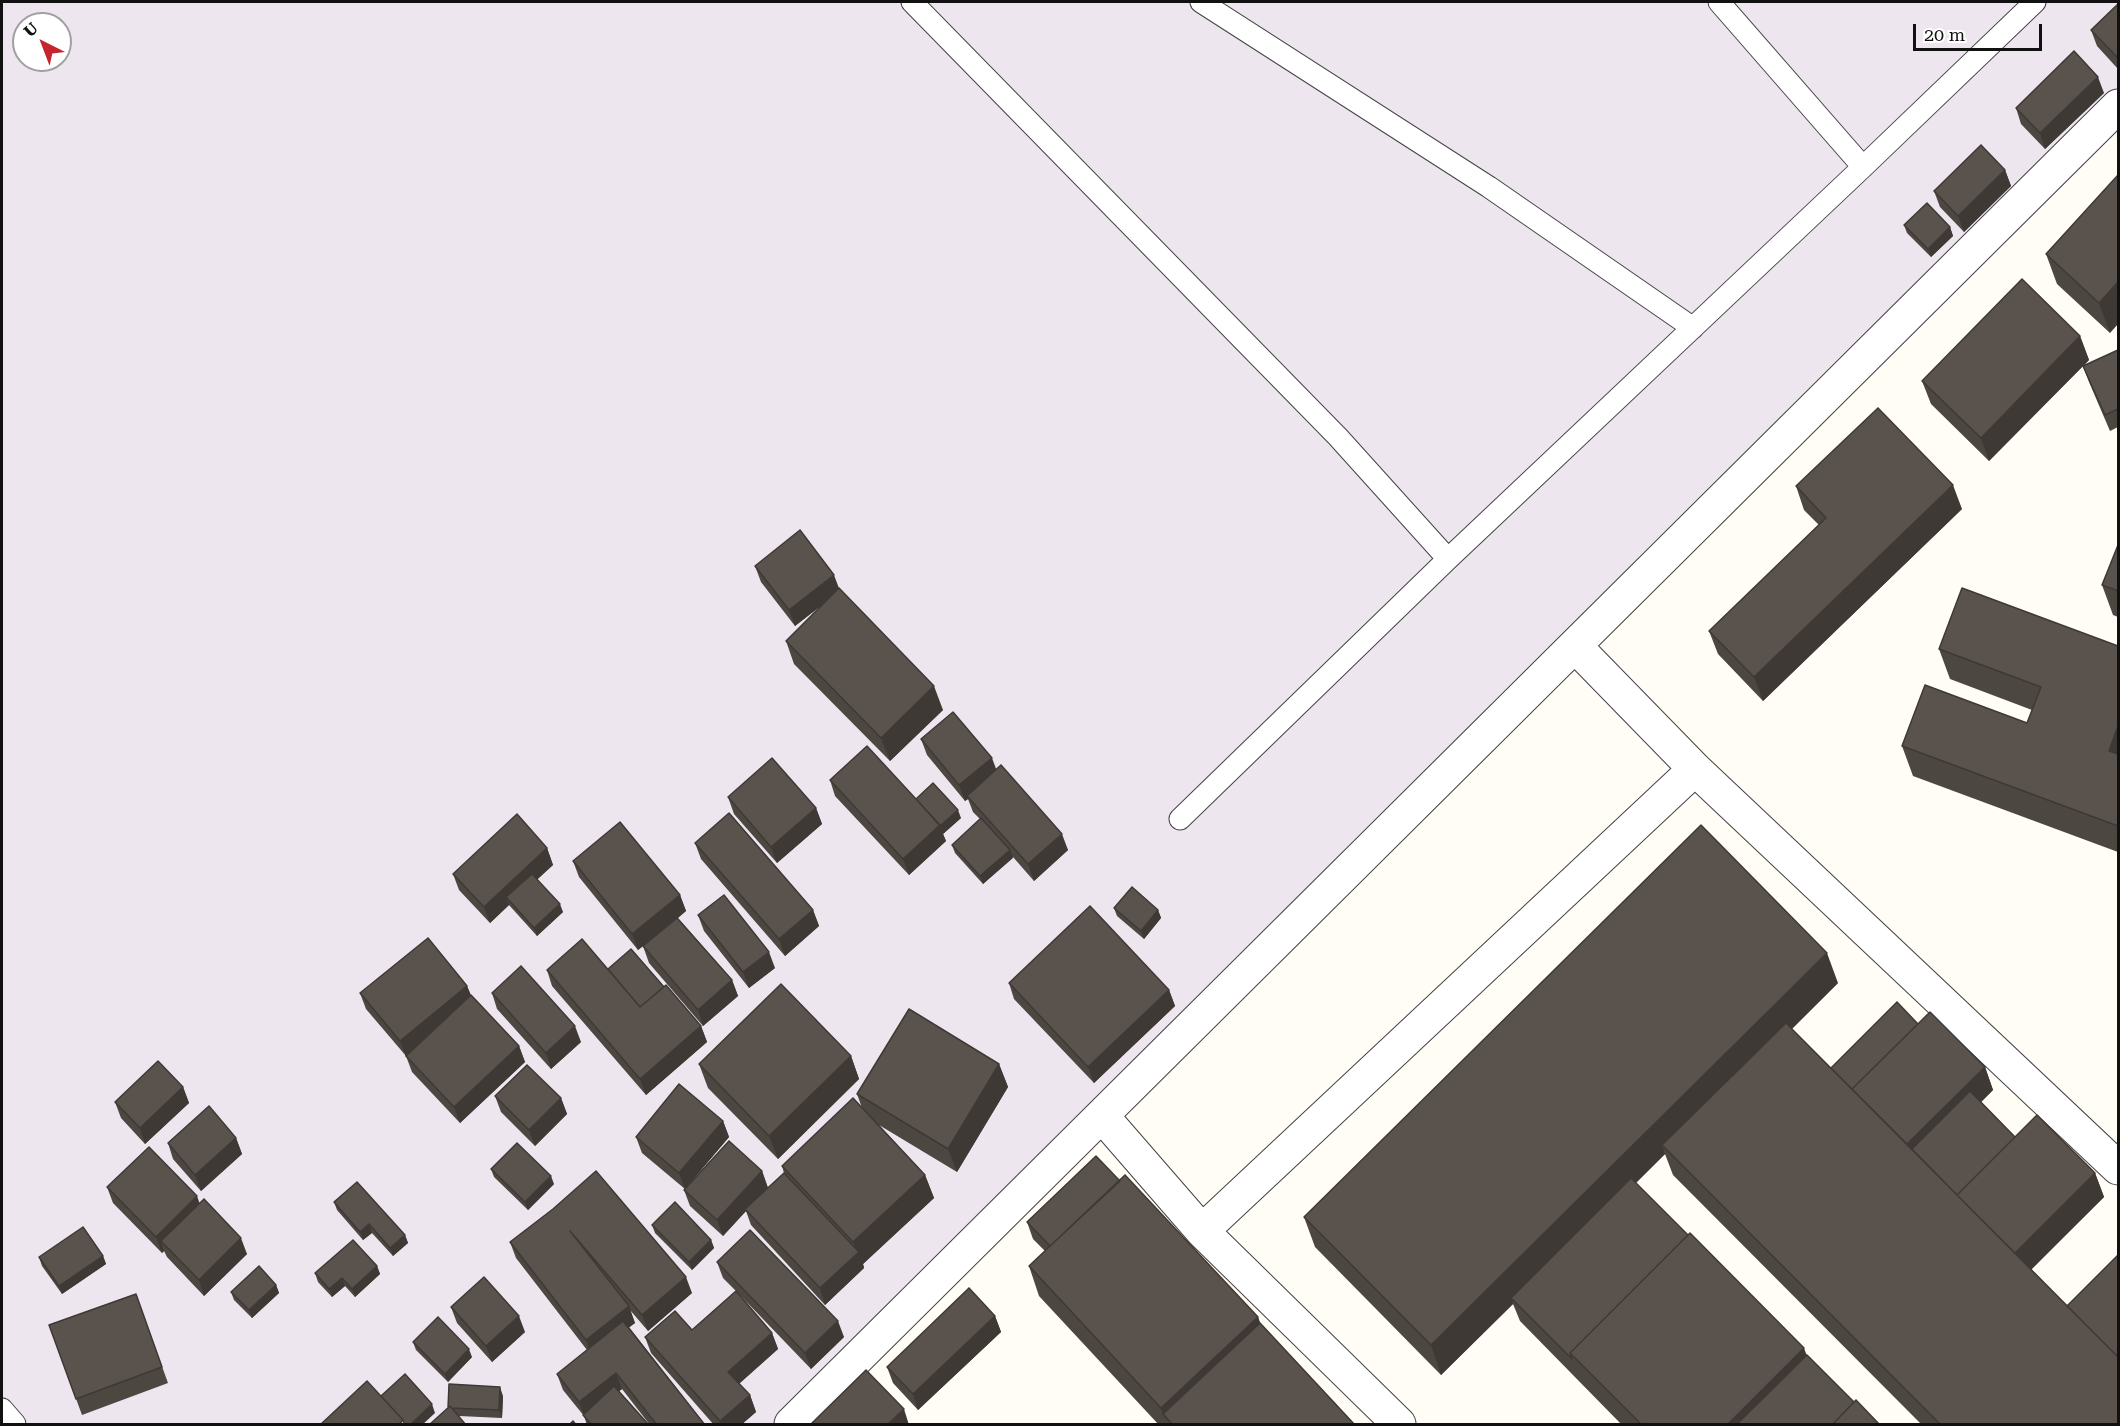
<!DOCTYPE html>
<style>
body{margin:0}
#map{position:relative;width:2120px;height:1426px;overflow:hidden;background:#fffdf5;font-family:"Roboto Serif",serif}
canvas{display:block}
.frame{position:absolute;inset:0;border:3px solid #111;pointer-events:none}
.north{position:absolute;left:12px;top:12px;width:60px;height:60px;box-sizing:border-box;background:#fff;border:2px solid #a0a0a0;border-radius:50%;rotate:318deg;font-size:16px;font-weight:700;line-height:24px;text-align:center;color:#111}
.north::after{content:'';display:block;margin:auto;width:21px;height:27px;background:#c4262e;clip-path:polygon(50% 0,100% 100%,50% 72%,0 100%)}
.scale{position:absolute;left:1913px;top:24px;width:129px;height:27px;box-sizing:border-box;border:3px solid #111;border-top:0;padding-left:8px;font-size:18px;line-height:21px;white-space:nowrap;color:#111;-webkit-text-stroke:4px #fff;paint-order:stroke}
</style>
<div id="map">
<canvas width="2120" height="1426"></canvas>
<div class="frame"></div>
<div class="north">U</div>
<div class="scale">20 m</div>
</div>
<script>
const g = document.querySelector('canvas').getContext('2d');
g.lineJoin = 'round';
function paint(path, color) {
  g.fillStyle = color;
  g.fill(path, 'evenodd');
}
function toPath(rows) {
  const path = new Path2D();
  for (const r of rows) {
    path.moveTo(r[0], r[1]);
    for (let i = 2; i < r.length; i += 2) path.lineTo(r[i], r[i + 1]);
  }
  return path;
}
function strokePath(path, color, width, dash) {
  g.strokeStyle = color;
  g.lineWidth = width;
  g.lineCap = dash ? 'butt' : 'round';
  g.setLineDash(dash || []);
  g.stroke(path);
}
const industrial = toPath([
 [2,2,2118,2,2118,99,791,1424,2,1424],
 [24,24,60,24,60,60,24,60]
]);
const lane = toPath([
 [912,2,1338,437,1448,559],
 [1201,2,1489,187,1693,328],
 [1719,2,1863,167],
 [1180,819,1448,559,1863,167,2035,2],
 [2,1409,15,1424]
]);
const street = toPath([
 [1576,647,1695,769,2118,1168],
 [1103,1117,1202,1231,1399,1424],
 [1202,1231,1695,769],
 [791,1424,2118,106]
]);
const wall = toPath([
 [2118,4,2118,69,2097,46,2091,30],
 [2104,93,2045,149,2021,124,2016,108],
 [2005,170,2011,186,1964,232,1940,207,1934,191],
 [2118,175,2110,333,2057,284,2046,254],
 [1904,225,1950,227,1953,236,1931,257,1907,233],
 [2080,336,2089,360,2083,366,2118,350,2118,427,2110,431,2089,382,2083,366,1989,461,1931,404,1922,381],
 [1796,486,1962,509,1763,701,1718,654,1709,631,1819,525,1804,510],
 [2118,545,2118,617,2113,615,2102,585],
 [755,566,840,589,943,710,890,761,794,664,786,641,823,604,795,626,761,582],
 [2118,646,2118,852,1913,776,1902,746,2027,723,2032,710,1950,679,1939,649],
 [921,739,996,770,1068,850,1034,881,1013,857,983,884,955,853,952,845,980,819,973,812,968,799,965,801,927,755],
 [830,780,916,799,961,818,943,834,946,841,909,875,835,796],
 [728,797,816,808,822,824,777,863,734,814],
 [695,843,813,910,819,926,785,956,701,859],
 [547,848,553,865,537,879,563,912,537,936,509,905,490,923,459,890,453,874],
 [573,861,680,895,686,911,678,918,732,980,738,996,703,1026,649,963,643,946,653,938,638,950,579,877],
 [1114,908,1158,910,1161,918,1144,939,1117,916],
 [698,915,775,968,749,988,704,931],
 [608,969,664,987,701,1026,707,1042,646,1095,552,986,547,970],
 [1009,983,1169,990,1175,1006,1094,1083,1014,999],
 [1838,983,1792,1029,1831,1068,1918,1024,1985,1067,1993,1090,1981,1102,2015,1137,2095,1173,2104,1197,2031,1269,2067,1306,2118,1425,1922,1425,1673,1175,1665,1154,1636,1183,1854,1402,1880,1425,1622,1425,1520,1321,1513,1304,1441,1375,1315,1247,1304,1217],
 [467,986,471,995,519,1046,525,1062,460,1123,412,1072,406,1056,366,1009,360,993],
 [492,993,581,1042,551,1069,497,1009],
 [851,1056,859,1079,778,1159,708,1088,699,1064],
 [999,1064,1008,1087,957,1172,879,1125,925,1175,934,1198,863,1264,864,1268,825,1305,751,1225,746,1211,723,1236,690,1206,684,1190,762,1171,768,1188,761,1194,784,1173,782,1166,862,1108,857,1094],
 [183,1087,189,1103,145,1144,121,1118,115,1102],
 [495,1096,561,1098,567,1114,535,1146,501,1112],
 [723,1121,729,1137,685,1189,642,1153,636,1137],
 [236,1138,242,1154,201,1191,173,1159,168,1143],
 [491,1169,554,1184,528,1210,494,1177],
 [1120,1181,1258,1317,1260,1323,1355,1425,1159,1425,1039,1296,1029,1266,1045,1251,1033,1239,1027,1222],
 [107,1187,200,1203,247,1254,204,1296,167,1257,164,1251,162,1253,113,1203],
 [334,1202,405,1235,408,1243,393,1256,372,1233,363,1240,337,1210],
 [553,1209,692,1293,648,1331,630,1310,635,1323,629,1327,705,1425,650,1425,622,1389,619,1391,649,1425,587,1425,584,1416,563,1390,557,1374,587,1350,516,1258,510,1242],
 [652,1225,711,1240,714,1248,692,1270,655,1233],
 [103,1256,106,1264,62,1294,42,1266,39,1257],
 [717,1262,844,1337,811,1369,737,1292,772,1333,778,1349,739,1384,750,1395,756,1412,741,1425,714,1425,651,1353,645,1337,692,1330,736,1291,723,1278],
 [377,1266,380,1274,355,1297,345,1286,332,1297,318,1282,315,1273],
 [276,1285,279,1293,252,1318,234,1300,231,1292],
 [136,1294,168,1383,82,1415,49,1325],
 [451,1307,525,1332,492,1362,457,1323],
 [995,1316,1001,1332,918,1410,893,1383,887,1367],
 [413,1342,472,1357,448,1382,416,1350],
 [503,1396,502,1418,459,1416,448,1408]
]);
const shadedWall = toPath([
 [2098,77,2104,93,2045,149,2040,133],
 [2005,170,2011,186,1964,232,1958,216],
 [1950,227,1953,236,1931,257,1928,249],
 [2118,282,2118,324,2110,333,2099,303],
 [2080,336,2089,360,1989,461,1981,438],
 [1953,485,1962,509,1763,701,1754,677],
 [834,575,840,591,795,626,789,610],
 [934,686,943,710,890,761,881,738],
 [2118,726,2118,777,2109,751],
 [992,758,998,774,967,796,968,799,965,801,959,785],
 [816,808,822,824,777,863,771,847],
 [958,810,961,818,943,834,946,841,909,875,903,859,940,825],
 [1062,834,1068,850,1034,881,1028,864],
 [547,848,553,865,512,903,506,897,509,905,490,923,484,907],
 [1010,850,1013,858,983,884,980,876],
 [680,895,686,911,638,950,632,934],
 [560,904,563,912,537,936,534,928],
 [813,910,819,926,785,956,779,939],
 [1158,910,1161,918,1144,939,1141,931],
 [769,952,775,968,749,988,743,972],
 [1827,953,1838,983,1668,1151,1662,1145,1665,1154,1515,1302,1511,1298,1513,1304,1441,1375,1431,1345],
 [732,980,738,996,703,1026,698,1010],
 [467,986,473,1002,406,1057,400,1041],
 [1169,990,1175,1006,1094,1083,1088,1067],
 [575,1026,581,1042,551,1069,546,1053],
 [701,1026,707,1042,646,1095,640,1079],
 [519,1046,525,1062,460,1123,454,1107],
 [851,1056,859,1079,778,1159,769,1136],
 [999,1064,1008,1087,957,1172,948,1149],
 [1985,1067,1993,1090,1918,1165,1904,1146],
 [183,1087,189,1103,145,1144,140,1128],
 [561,1098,567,1114,535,1146,529,1130],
 [723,1121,729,1137,685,1189,679,1173],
 [236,1138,242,1154,201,1191,195,1175],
 [762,1171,768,1188,747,1210,745,1209,746,1211,723,1236,717,1220],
 [2095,1173,2104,1197,2022,1279,2013,1255],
 [925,1175,934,1198,863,1264,864,1268,825,1305,820,1288,857,1253,853,1242],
 [551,1176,554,1184,528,1210,525,1202],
 [197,1196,203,1213,161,1241,164,1251,162,1253,156,1237],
 [369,1224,372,1233,363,1240,360,1232],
 [405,1235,408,1243,393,1256,390,1248],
 [241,1238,247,1254,204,1296,199,1280],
 [711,1240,714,1248,692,1270,689,1262],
 [103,1256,106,1264,62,1294,59,1286],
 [377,1266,380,1274,355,1297,352,1289],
 [686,1277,692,1293,648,1331,642,1315],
 [342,1278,345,1286,332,1297,329,1289],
 [276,1285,279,1293,252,1318,249,1310],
 [629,1306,635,1323,592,1356,586,1340],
 [519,1316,525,1332,492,1362,486,1346],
 [995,1316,1001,1332,918,1410,913,1394],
 [1258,1317,1269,1347,1163,1414,1161,1408],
 [838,1321,844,1337,811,1369,805,1353],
 [772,1333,778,1349,734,1388,728,1372],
 [1804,1348,1815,1378,1768,1425,1727,1425],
 [469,1349,472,1357,448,1382,445,1374],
 [616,1373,622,1389,585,1418,579,1402],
 [500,1387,503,1396,502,1418,499,1410],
 [750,1395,756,1412,741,1425,721,1425,720,1421],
 [432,1404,435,1413,422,1425,410,1425],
 [904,1409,909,1425,887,1425]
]);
const building = toPath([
 [2118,4,2118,55,2117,57,2091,30,2118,4],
 [2074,51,2098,77,2040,133,2016,108,2074,51],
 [1981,145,2005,170,1958,216,1934,191,1981,145],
 [2118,175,2118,282,2099,303,2046,254,2118,175],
 [1927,203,1950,227,1928,249,1904,225,1927,203],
 [2022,279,2080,336,1981,438,1922,381,2022,279],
 [2118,350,2118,409,2105,415,2083,366,2118,350],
 [1878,408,1953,485,1754,677,1709,631,1826,518,1796,486,1878,408],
 [800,530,834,575,789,610,755,566,800,530],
 [2118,545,2118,591,2102,585,2118,545],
 [839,588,934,686,881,738,786,641,839,588],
 [1962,588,2118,646,2118,726,2109,751,2118,754,2118,826,1902,746,1925,685,2027,723,2041,687,1939,649,1962,588],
 [953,712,992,758,959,785,921,739,953,712],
 [867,746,940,825,903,859,830,780,867,746],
 [772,758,816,808,771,847,728,797,772,758],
 [1001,765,1062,834,1028,864,967,796,1001,765],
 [933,783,958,810,940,826,916,799,933,783],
 [729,813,813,910,779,939,695,843,729,813],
 [517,814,547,848,484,907,453,874,517,814],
 [981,818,1010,850,980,876,952,845,981,818],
 [620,822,680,895,632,934,573,861,620,822],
 [1701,825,1827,953,1431,1345,1304,1217,1701,825],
 [532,874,560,904,534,928,506,897,532,874],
 [1132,887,1158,910,1141,931,1114,908,1132,887],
 [724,895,769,952,743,972,698,915,724,895],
 [1090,906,1169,990,1088,1067,1009,983,1090,906],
 [677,918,732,980,698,1010,643,946,677,918],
 [428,938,467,986,400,1041,360,993,428,938],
 [582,939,640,1007,666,985,701,1026,640,1079,547,970,582,939],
 [631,949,664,987,640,1007,608,969,631,949],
 [521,966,575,1026,546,1053,492,993,521,966],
 [781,984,851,1056,769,1136,699,1064,781,984],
 [471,995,519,1046,454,1107,406,1056,471,995],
 [1897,1002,1918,1024,1852,1089,1831,1068,1897,1002],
 [909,1009,999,1064,948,1149,857,1094,909,1009],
 [1930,1012,1985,1067,1907,1144,1852,1089,1930,1012],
 [1786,1023,2118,1357,2118,1425,1941,1425,1662,1145,1786,1023],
 [158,1061,183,1087,140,1128,115,1102,158,1061],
 [527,1065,561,1098,529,1130,495,1096,527,1065],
 [679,1084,723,1121,679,1173,636,1137,679,1084],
 [1970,1091,2015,1137,1957,1195,1912,1149,1970,1091],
 [853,1098,925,1175,853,1242,782,1166,853,1098],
 [209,1106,236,1138,195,1175,168,1143,209,1106],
 [2037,1115,2095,1173,2015,1253,1957,1195,2037,1115],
 [729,1141,762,1171,717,1220,684,1190,729,1141],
 [517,1143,551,1176,525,1202,491,1169,517,1143],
 [149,1147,197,1196,156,1237,107,1187,149,1147],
 [1096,1156,1120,1181,1050,1246,1027,1222,1096,1156],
 [596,1171,686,1277,642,1315,570,1231,629,1306,586,1340,510,1242,553,1209,596,1171],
 [784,1173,859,1252,820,1288,745,1209,784,1173],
 [1125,1175,1258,1317,1161,1408,1029,1266,1125,1175],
 [1631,1178,1688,1235,1570,1353,1572,1359,1511,1298,1631,1178],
 [357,1182,405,1235,390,1248,369,1224,360,1232,334,1202,357,1182],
 [204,1199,241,1238,199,1280,161,1241,204,1199],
 [675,1202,711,1240,689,1262,652,1225,675,1202],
 [83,1227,103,1256,59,1286,39,1257,83,1227],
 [750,1230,838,1321,805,1353,717,1262,750,1230],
 [1690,1233,1804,1348,1727,1425,1642,1425,1570,1353,1690,1233],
 [353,1240,377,1266,352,1289,342,1278,329,1289,315,1273,353,1240],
 [2118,1255,2118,1357,2067,1306,2118,1255],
 [259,1266,276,1285,249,1310,231,1292,259,1266],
 [484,1277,519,1316,486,1346,451,1307,484,1277],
 [969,1288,995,1316,913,1394,887,1367,969,1288],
 [736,1291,772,1333,728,1372,750,1395,720,1421,645,1337,675,1311,692,1330,736,1291],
 [136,1294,162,1367,76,1399,49,1325,136,1294],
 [438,1317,469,1349,445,1374,413,1342,438,1317],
 [623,1321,705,1425,657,1425,616,1373,579,1402,557,1374,623,1321],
 [1260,1323,1355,1425,1173,1425,1163,1414,1260,1323],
 [1807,1355,1854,1402,1832,1425,1736,1425,1807,1355],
 [866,1370,904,1409,887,1425,810,1425,866,1370],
 [405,1374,432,1404,410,1425,405,1425,403,1420,381,1396,405,1374],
 [367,1381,403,1420,399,1425,320,1425,367,1381],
 [449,1384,500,1387,499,1410,451,1408,450,1406,448,1408,449,1384],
 [614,1386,649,1425,592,1425,583,1415,614,1386],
 [1856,1400,1880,1425,1832,1425,1856,1400],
 [450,1406,466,1425,429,1425,450,1406],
 [573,1421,576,1425,569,1425,573,1421]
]);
paint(industrial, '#eee6ef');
strokePath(lane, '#444', 23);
strokePath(street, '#444', 35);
strokePath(lane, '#fff', 21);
strokePath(street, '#fff', 33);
paint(wall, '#4d4742');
paint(shadedWall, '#3f3936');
paint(building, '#5a524d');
strokePath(building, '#3f3936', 1.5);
</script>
